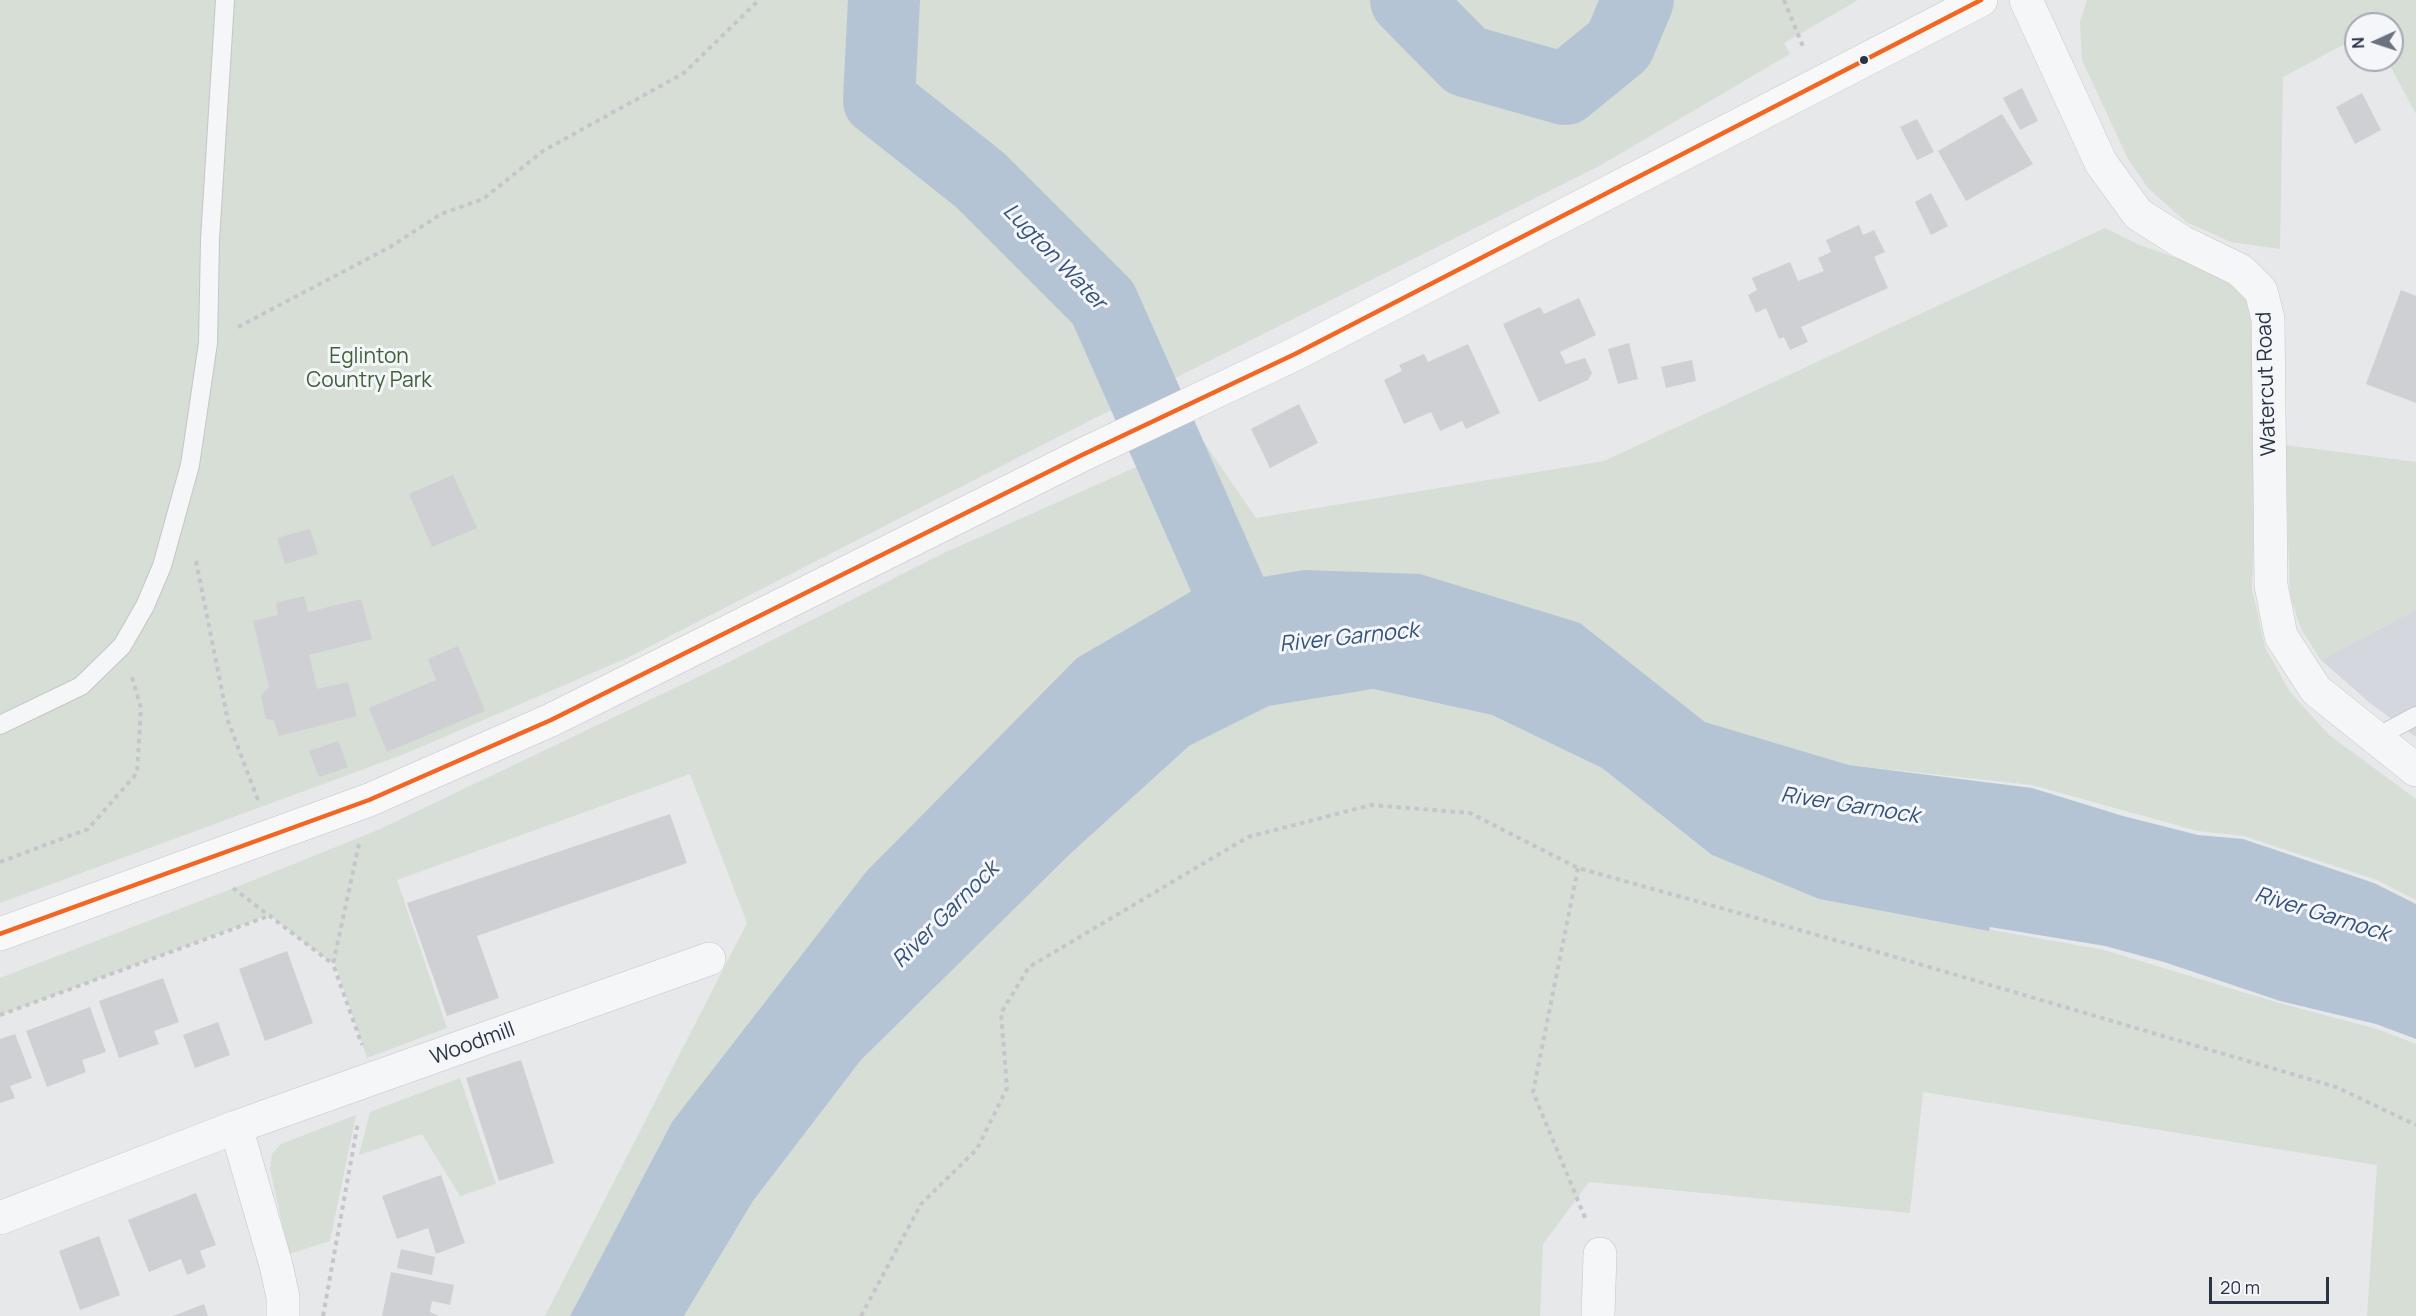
<!DOCTYPE html>
<style>
body{margin:0}
#map{position:relative;width:2416px;height:1316px;overflow:hidden;background:#e6e8ea;font-family:Manrope,sans-serif}
canvas{display:block}
.north{position:absolute;left:2344px;top:12px;width:60px;height:60px;box-sizing:border-box;background:#f4f6f9;border:2px solid #a4a8b1;border-radius:50%;rotate:267deg;font-size:16px;font-weight:700;line-height:24px;text-align:center;color:#2b3445}
.north::after{content:'';display:block;margin:auto;width:21px;height:27px;background:#6c737f;clip-path:polygon(50% 0,100% 100%,50% 72%,0 100%)}
.scale{position:absolute;left:2209px;top:1277px;width:120px;height:27px;box-sizing:border-box;border:3px solid #2b3445;border-top:0;padding-left:8px;font-size:18px;line-height:21px;white-space:nowrap;color:#2b3445;-webkit-text-stroke:4px #f4f6f9;paint-order:stroke}
</style>
<div id="map">
<canvas width="2416" height="1316"></canvas>
<div class="north">N</div>
<div class="scale">20 m</div>
</div>
<script>
const g = document.querySelector('canvas').getContext('2d');
g.lineJoin = 'round';
function paint(path, color) {
  g.fillStyle = color;
  g.fill(path, 'evenodd');
}
function toPath(rows) {
  const path = new Path2D();
  for (const r of rows) {
    path.moveTo(r[0], r[1]);
    for (let i = 2; i < r.length; i += 2) path.lineTo(r[i], r[i + 1]);
  }
  return path;
}
function strokePath(path, color, width, dash) {
  g.strokeStyle = color;
  g.lineWidth = width;
  g.lineCap = dash ? 'butt' : 'round';
  g.setLineDash(dash || []);
  g.stroke(path);
}
function label(font, color, halo, rows, align = 'center') {
  g.font = font + ' Manrope,sans-serif';
  g.lineWidth = 6;
  g.setLineDash([]);
  g.textBaseline = 'middle';
  g.strokeStyle = halo;
  g.fillStyle = color;
  for (const [text, x, y, turn = 0] of rows) {
    g.save();
    g.translate(x, y);
    g.rotate((+turn || 0) * Math.PI / 180);
    g.textAlign = isNaN(turn) ? turn : align;
    if (halo) g.strokeText(text, 0, 0);
    g.fillText(text, 0, 0);
    g.restore();
  }
}
const built = toPath([
 [2416,609,2416,737,2370,703,2321,660]
]);
const green = toPath([
 [0,0,1858,0,1784,43,1790,54,1601,165,1097,417,627,658,402,755,0,903],
 [2087,0,2416,0,2416,114,2387,60,2392,60,2392,24,2356,24,2356,38,2283,77,2280,249,2231,242,2186,222,2148,188,2128,159,2082,60,2080,22],
 [2105,228,2137,244,2210,270,2252,301,2259,364,2252,589,2265,647,2290,692,2329,735,2416,799,2416,900,2377,880,2244,836,2198,831,2032,785,1849,765,1705,722,1580,623,1197,588,1077,658,672,1122,570,1316,545,1316,747,923,690,774,397,880,447,1028,367,1058,334,961,333,964,269,915,0,1015,0,978,234,888,378,830,725,664,944,553,1201,438,1256,518,1604,461],
 [2285,445,2416,462,2416,609,2321,660,2301,629,2290,595],
 [1373,689,1492,715,1602,768,1712,855,1819,899,2104,950,2279,1003,2377,1029,2416,1044,2416,1316,2367,1316,2377,1165,1923,1092,1910,1213,1589,1182,1543,1244,1540,1316,684,1316,753,1201,861,1060,1069,855,1189,746,1269,706],
 [460,1078,496,1184,460,1196,422,1134,359,1155,370,1112],
 [356,1115,330,1241,289,1254,270,1169,272,1154,281,1144]
]);
const water = toPath([
 [1304,570,1420,574,1580,623,1705,722,1849,765,2032,788,2123,816,2198,835,2243,839,2374,883,2416,904,2416,1039,2376,1024,2280,1001,2164,962,2105,946,1990,927,1989,931,1819,899,1712,855,1602,768,1492,715,1373,689,1269,706,1189,746,1069,855,861,1060,753,1201,684,1316,570,1316,672,1122,866,872,1077,658,1197,588]
]);
const river = toPath([
 [884,0,879,100,980,180,1103,303,1255,647],
 [1406,0,1466,61,1565,89,1619,45,1638,0]
]);
const building = toPath([
 [2022,88,2038,121,2020,130,2003,98],
 [2362,93,2381,130,2355,144,2336,107],
 [2002,114,2033,164,1966,201,1938,151],
 [1917,119,1934,152,1917,160,1900,127],
 [1931,193,1948,226,1931,235,1915,202],
 [1859,225,1863,235,1874,230,1885,252,1874,257,1888,288,1801,327,1808,342,1790,350,1784,337,1779,339,1766,308,1756,313,1748,295,1757,290,1752,278,1790,262,1798,281,1824,271,1818,258,1831,252,1826,240],
 [2401,290,2416,296,2416,403,2366,384],
 [1579,298,1596,335,1560,352,1566,364,1585,358,1592,373,1588,380,1539,402,1503,324,1540,307,1544,314],
 [1629,343,1638,379,1618,384,1608,349],
 [1468,344,1500,413,1466,429,1462,421,1440,431,1431,412,1404,424,1384,380,1402,371,1399,365,1424,354,1428,362],
 [1692,360,1696,381,1666,388,1661,367],
 [1299,404,1318,443,1270,468,1251,429],
 [453,475,477,528,432,547,409,494],
 [310,529,318,554,285,564,277,538],
 [304,596,308,612,361,599,372,639,309,655,317,689,348,682,357,716,279,736,274,720,266,719,261,696,269,687,253,621,278,615,276,603],
 [458,646,485,711,387,752,369,708,436,680,428,659],
 [338,741,348,767,319,777,309,751],
 [670,814,687,863,477,936,499,998,447,1016,407,903],
 [287,951,313,1023,265,1041,239,969],
 [163,978,179,1022,154,1031,159,1044,119,1058,99,1001],
 [90,1007,106,1052,82,1060,86,1072,47,1087,26,1031],
 [218,1022,230,1055,195,1068,183,1035],
 [15,1034,32,1078,10,1086,15,1098,0,1103,0,1039],
 [521,1060,554,1163,499,1181,466,1078],
 [441,1175,465,1243,436,1254,428,1228,397,1239,382,1196],
 [196,1193,216,1245,200,1251,206,1267,187,1275,181,1259,149,1272,128,1220],
 [99,1236,120,1295,80,1310,59,1251],
 [401,1249,435,1257,432,1275,397,1268],
 [391,1272,454,1285,450,1305,432,1301,430,1312,439,1316,382,1316],
 [204,1304,208,1316,173,1316]
]);
const path = toPath([
 [1784,0,1804,49],
 [238,327,390,247,441,214,483,199,543,151,684,73,759,0],
 [196,561,228,721,258,800],
 [359,844,333,964,362,1045],
 [0,862,88,829,137,773,141,708,132,677],
 [1578,868,1533,1092,1586,1220],
 [233,888,333,964],
 [0,1015,271,915],
 [323,1316,358,1122],
 [861,1316,921,1204,977,1149,1007,1088,1001,1013,1029,967,1248,837,1371,805,1470,813,1578,868,1885,954,2336,1087,2416,1125]
]);
const service = toPath([
 [0,725,81,686,122,646,145,606,162,566,190,465,208,343,210,240,225,0],
 [2375,738,2416,716]
]);
const minor = toPath([
 [2026,0,2101,163,2138,214,2182,242,2240,270,2261,291,2268,319,2271,585,2281,636,2316,690,2416,770],
 [236,1127,276,1265,283,1297,283,1316],
 [0,1218,236,1127,709,959],
 [1598,1316,1600,1254]
]);
const primary = toPath([
 [0,934,369,800,551,720,1082,455,1295,354,1981,0]
]);
const bus1 = toPath([
 [0,934,369,800,551,720,1082,455,1295,354,1981,0]
]);
const markers = [
 [1864,60,5,"#2b3445"]
];
const parkNames = [
 ["Eglinton",369,357],
 ["Country Park",369,381]
];
const streetNames = [
 ["Watercut Road",2267,384,-92],
 ["Woodmill",473,1044,-20]
];
const waterNames = [
 ["Lugton Water",1054,257,46],
 ["River Garnock",1349,638,-6],
 ["River Garnock",1850,806,9],
 ["River Garnock",946,915,-45],
 ["River Garnock",2322,915,17]
];
paint(built, '#d4d7dd');
paint(green, '#d6ded6');
paint(water, '#b4c4d5');
strokePath(river, '#b4c4d5', 72);
paint(building, '#ced0d3');
strokePath(service, '#c4c6c8', 20);
strokePath(minor, '#c4c6c8', 34);
strokePath(primary, '#c2c5c8', 34);
strokePath(path, '#c5c6ca', 4, [4.5, 4.5]);
strokePath(service, '#f5f6f7', 18);
strokePath(minor, '#f5f6f7', 33);
strokePath(primary, '#f8f8f8', 33);
strokePath(bus1, '#f26522', 4.5);
for (const [x, y, r, color] of markers) {
  const dot = new Path2D();
  dot.arc(x, y, r, 0, 2 * Math.PI);
  g.fillStyle = color;
  g.fill(dot);
  strokePath(dot, '#f4f6f9', 2);
}
label('21px', '#3f6138', '#f4f6f9', parkNames);
label('21px', '#2b3445', '#f4f6f9', streetNames);
label('italic 22px', '#34527a', '#f4f6f9', waterNames);
</script>
